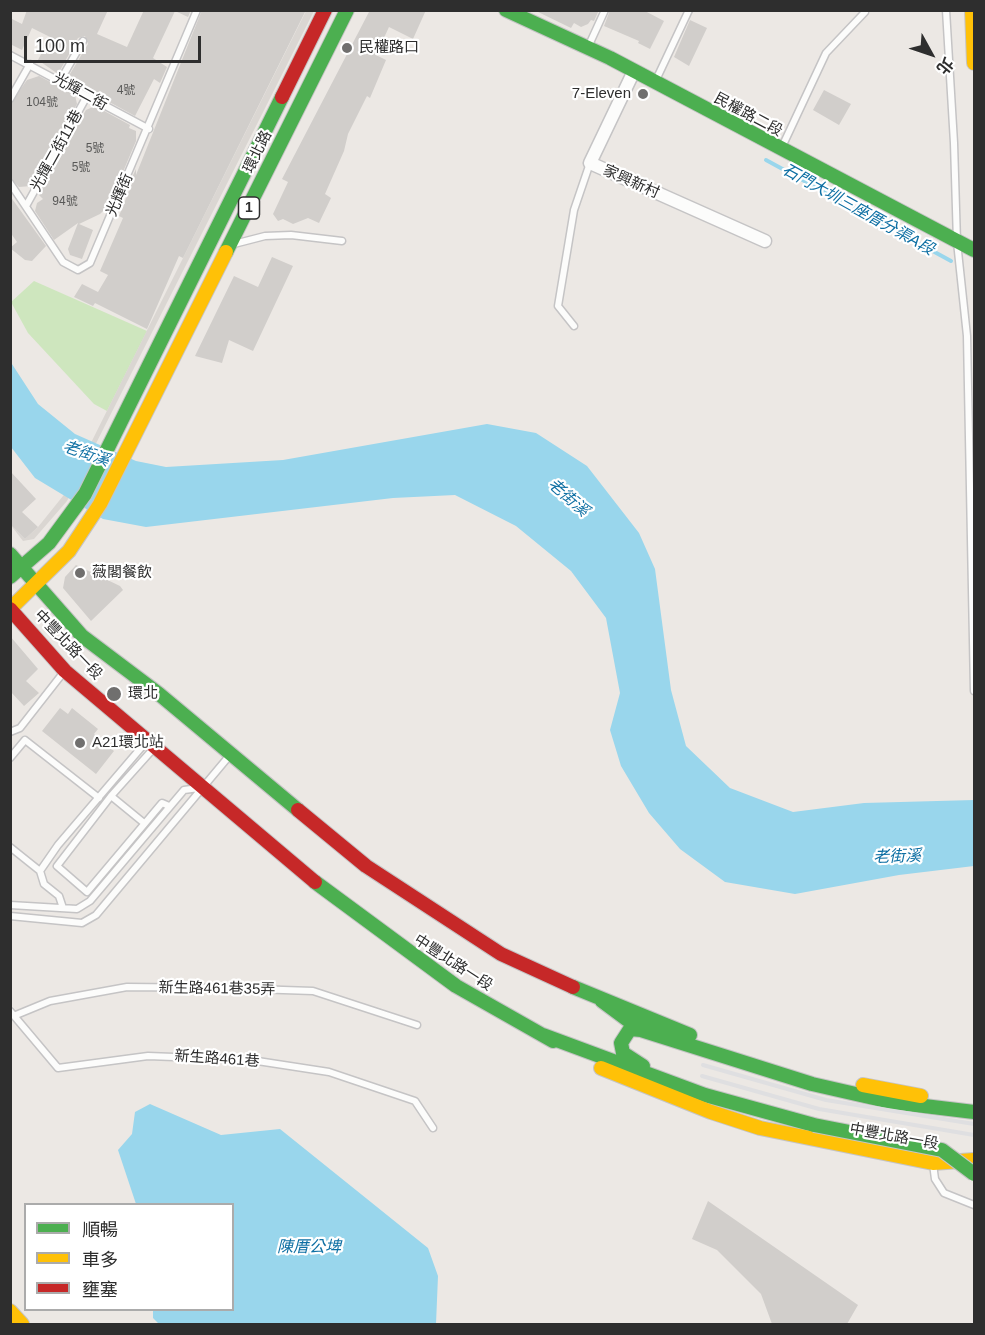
<!DOCTYPE html>
<meta charset="utf-8">
<style>
body{margin:0}
#map{position:relative;width:985px;height:1335px;overflow:hidden;background:#ece8e4;font-family:Helvetica,"Noto Sans TC",sans-serif}
canvas{display:block}
.frame{position:absolute;inset:0;border:12px solid #2e2e2e;pointer-events:none}
.legend{position:absolute;left:24px;top:1203px;width:210px;height:108px;box-sizing:border-box;background:#fff;border:2px solid #ababab;margin:0;padding:8px 10px;list-style:none;font-size:18px;color:#2e2e2e}
.legend li{display:flex;align-items:center;gap:12px;height:30px}
.legend b{width:30px;border:2px solid #ababab}
.north{position:absolute;left:901px;top:24px;width:60px;height:60px;-webkit-text-stroke:4px #fff;paint-order:stroke;rotate:130deg;font-size:16px;font-weight:700;line-height:24px;text-align:center;color:#2e2e2e}
.north::after{content:'';display:block;margin:auto;width:21px;height:27px;background:#2e2e2e;clip-path:polygon(50% 0,100% 100%,50% 72%,0 100%)}
.scale{position:absolute;left:24px;top:36px;width:177px;height:27px;box-sizing:border-box;border:3px solid #2e2e2e;border-top:0;padding-left:8px;font-size:18px;line-height:21px;white-space:nowrap;color:#2e2e2e;-webkit-text-stroke:4px #fff;paint-order:stroke}
</style>
<div id="map">
<canvas width="985" height="1335"></canvas>
<div class="frame"></div>
<ul class="legend">
<li><b style="height:8px;background:#4caf50"></b>順暢</li>
<li><b style="height:8px;background:#ffc107"></b>車多</li>
<li><b style="height:8px;background:#c62828"></b>壅塞</li>
</ul>
<div class="north">北</div>
<div class="scale">100 m</div>
</div>
<script>
const g = document.querySelector('canvas').getContext('2d');
g.lineJoin = 'round';
function paint(path, color) {
  g.fillStyle = color;
  g.fill(path, 'evenodd');
}
function toPath(rows) {
  const path = new Path2D();
  for (const r of rows) {
    path.moveTo(r[0], r[1]);
    for (let i = 2; i < r.length; i += 2) path.lineTo(r[i], r[i + 1]);
  }
  return path;
}
function strokePath(path, color, width, dash) {
  g.strokeStyle = color;
  g.lineWidth = width;
  g.lineCap = dash ? 'butt' : 'round';
  g.setLineDash(dash || []);
  g.stroke(path);
}
function label(font, color, halo, rows, align = 'center') {
  g.font = font + ' Helvetica,"Noto Sans TC",sans-serif';
  g.lineWidth = 4.5;
  g.setLineDash([]);
  g.textBaseline = 'middle';
  g.strokeStyle = halo;
  g.fillStyle = color;
  for (const [text, x, y, turn = 0] of rows) {
    g.save();
    g.translate(x, y);
    g.rotate((+turn || 0) * Math.PI / 180);
    g.textAlign = isNaN(turn) ? turn : align;
    if (halo) g.strokeText(text, 0, 0);
    g.fillText(text, 0, 0);
    g.restore();
  }
}
const green = toPath([
 [34,281,147,331,107,411,94,404,28,333,11,302]
]);
const plaza = toPath([
 [306,11,314,11,67,501,34,539,23,541,10,524,25,539,38,527,67,491]
]);
const water = toPath([
 [10,361,38,404,75,434,136,461,166,467,283,460,487,424,536,433,587,466,639,533,655,569,671,690,686,746,730,788,793,812,864,803,974,800,974,866,899,875,795,894,725,882,680,849,649,813,621,766,610,730,620,693,606,618,571,571,516,526,455,495,393,498,146,527,103,519,35,478,11,447],
 [150,1104,221,1135,280,1129,428,1248,438,1276,436,1324,159,1324,153,1318,153,1310,232,1310,232,1204,136,1204,118,1150,132,1134,135,1112]
]);
const stream = toPath([
 [766,160,951,261]
]);
const building = toPath([
 [27,10,108,10,97,34,127,47,144,10,191,10,188,17,175,11,153,58,167,67,160,83,154,79,135,116,67,79,88,44,85,36,78,38,58,74,38,60,50,37,32,28,22,50,10,44,10,18,22,24],
 [202,10,306,10,183,258,179,256,147,329,95,303,93,306,74,297,82,284,98,292,108,275,100,271,123,218,119,216,133,181,128,186,136,169,136,175],
 [370,10,426,10,413,39,389,27,376,55,386,60,370,98,367,96,348,134,344,151,325,194,331,198,319,223,308,218,293,224,283,219,278,221,273,214,288,182,282,179],
 [534,10,599,10,594,21,591,20,588,24,581,27,574,23,571,28],
 [610,10,643,10,664,21,650,49,638,43,639,41,604,26],
 [690,20,707,28,689,66,674,57],
 [39,76,75,95,77,104,31,186,19,187,10,178,10,104,27,80],
 [824,90,851,104,839,125,813,110],
 [95,106,130,125,129,128,136,131,136,141,109,205,100,214,79,224,93,230,82,259,70,255,68,249,78,223,54,240,35,211,37,203,43,199,38,194,86,110],
 [10,196,46,246,32,261,25,260,10,248,17,242,10,232],
 [272,257,293,266,253,351,229,340,222,363,195,356,234,276,258,287],
 [10,471,36,499,22,512,38,527,25,539,10,524],
 [76,565,120,586,123,590,91,621,63,588,65,577],
 [10,636,38,669,26,681,39,693,24,706,10,691],
 [60,708,68,714,72,708,98,729,94,734,114,751,96,774,42,731],
 [708,1201,858,1305,847,1324,772,1324,761,1294,717,1250,692,1239]
]);
const lane = toPath([
 [946,10,954,143,957,242,967,336,974,691],
 [589,45,605,10],
 [10,55,149,129],
 [656,80,689,10],
 [60,81,83,41],
 [10,99,30,64],
 [782,147,826,53,865,12],
 [10,183,63,262,78,270,90,263,197,10],
 [26,206,87,96],
 [234,244,265,236,291,235,342,241],
 [574,326,558,306,574,210,590,163],
 [10,732,20,728,63,673],
 [154,748,111,796,57,866,87,892,162,803,169,806],
 [10,758,25,740,99,798],
 [111,796,144,823],
 [10,847,40,871],
 [10,905,77,909,90,901,184,790,199,788],
 [63,908,59,896,44,884,40,871,58,845,146,742],
 [10,916,82,923,96,915,230,755],
 [10,1011,58,1068,148,1056,251,1060,329,1072,415,1101,433,1128],
 [16,1015,50,1001,127,987,224,988,313,991,417,1025],
 [933,1164,935,1179,944,1193,974,1205]
]);
const street = toPath([
 [634,71,590,163,765,241]
]);
const fast = toPath([
 [506,10,610,58,974,250],
 [226,252,347,10],
 [10,554,82,636,159,694,298,810],
 [10,577,49,543,85,494,282,97],
 [315,882,456,986,553,1041],
 [573,987,690,1035],
 [602,1001,641,1030,812,1084,891,1102,974,1112],
 [641,1030,630,1029,621,1043,623,1053,643,1066],
 [543,1035,705,1095,814,1125]
]);
const slow = toPath([
 [972,10,974,63],
 [10,609,69,551,100,504,226,252],
 [601,1068,711,1112,760,1128,933,1163,974,1160],
 [863,1085,921,1096],
 [10,1311,22,1324]
]);
const jam = toPath([
 [282,97,325,10],
 [10,609,65,671,315,882],
 [298,810,366,866,501,954,573,987]
]);
const rail = toPath([
 [703,1065,826,1100,974,1124],
 [702,1076,819,1109,974,1135]
]);
const fastBridge = toPath([
 [814,1125,942,1150,974,1174]
]);
const markers = [
 [347,48,6,"#706f6e"],
 [643,94,6,"#706f6e"],
 [80,573,6,"#706f6e"],
 [114,694,8,"#706f6e"],
 [80,743,6,"#706f6e"]
];
const numberNames = [
 ["4號",126,91],
 ["104號",42,103],
 ["5號",95,149],
 ["5號",81,168],
 ["94號",65,202]
];
const shields = [
 [249,208,21]
];
const shieldNames = [
 ["1",249,208]
];
const poiNames = [
 ["民權路口",359,48],
 ["7-Eleven",631,94,"right"],
 ["薇閣餐飲",92,573],
 ["環北",128,694],
 ["A21環北站",92,743]
];
const streetNames = [
 ["光輝二街",80,92,29],
 ["民權路二段",748,115,28],
 ["光輝二街11巷",57,151,-61],
 ["環北路",258,152,-64],
 ["家興新村",631,182,24],
 ["光輝街",120,195,-67],
 ["中豐北路一段",68,645,46],
 ["中豐北路一段",453,963,33],
 ["新生路461巷35弄",217,989,1],
 ["新生路461巷",217,1059,4],
 ["中豐北路一段",894,1137,10]
];
const waterNames = [
 ["石門大圳三座厝分渠A段",858,210,29],
 ["老街溪",86,454,19],
 ["老街溪",568,498,41],
 ["老街溪",897,857,-2],
 ["陳厝公埤",309,1248]
];
paint(green, '#cee6be');
paint(plaza, '#dad6d2');
paint(water, '#99d6ec');
strokePath(stream, '#99d6ec', 4);
paint(building, '#d1cecb');
strokePath(lane, '#c5c4c5', 9);
strokePath(street, '#c5c4c5', 15);
strokePath(fast, '#c5c4c5', 16);
strokePath(slow, '#c5c4c5', 16);
strokePath(jam, '#c5c4c5', 16);
strokePath(lane, '#fcfcfb', 6);
strokePath(street, '#fcfcfb', 12);
strokePath(fast, '#4caf50', 14);
strokePath(slow, '#ffc107', 14);
strokePath(jam, '#c62828', 14);
strokePath(rail, '#dfdfe1', 4);
strokePath(fastBridge, '#c6c5c4', 16, []);
strokePath(fastBridge, '#4caf50', 14);
for (const [x, y, r, color] of markers) {
  const dot = new Path2D();
  dot.arc(x, y, r, 0, 2 * Math.PI);
  g.fillStyle = color;
  g.fill(dot);
  strokePath(dot, '#fff', 2);
}
label('12px', '#585857', null, numberNames);
for (const [x, y, w] of shields) {
  const box = new Path2D();
  box.roundRect(x - w / 2, y - 11, w, 22, 4.5);
  g.fillStyle = '#fff';
  g.fill(box);
  strokePath(box, '#2e2e2e', 1.5);
}
label('bold 14px', '#2e2e2e', null, shieldNames);
label('15px', '#2e2e2e', '#fff', poiNames, 'left');
label('15px', '#2e2e2e', '#fff', streetNames);
label('italic 16px', '#0d6fa3', '#fff', waterNames);
</script>
